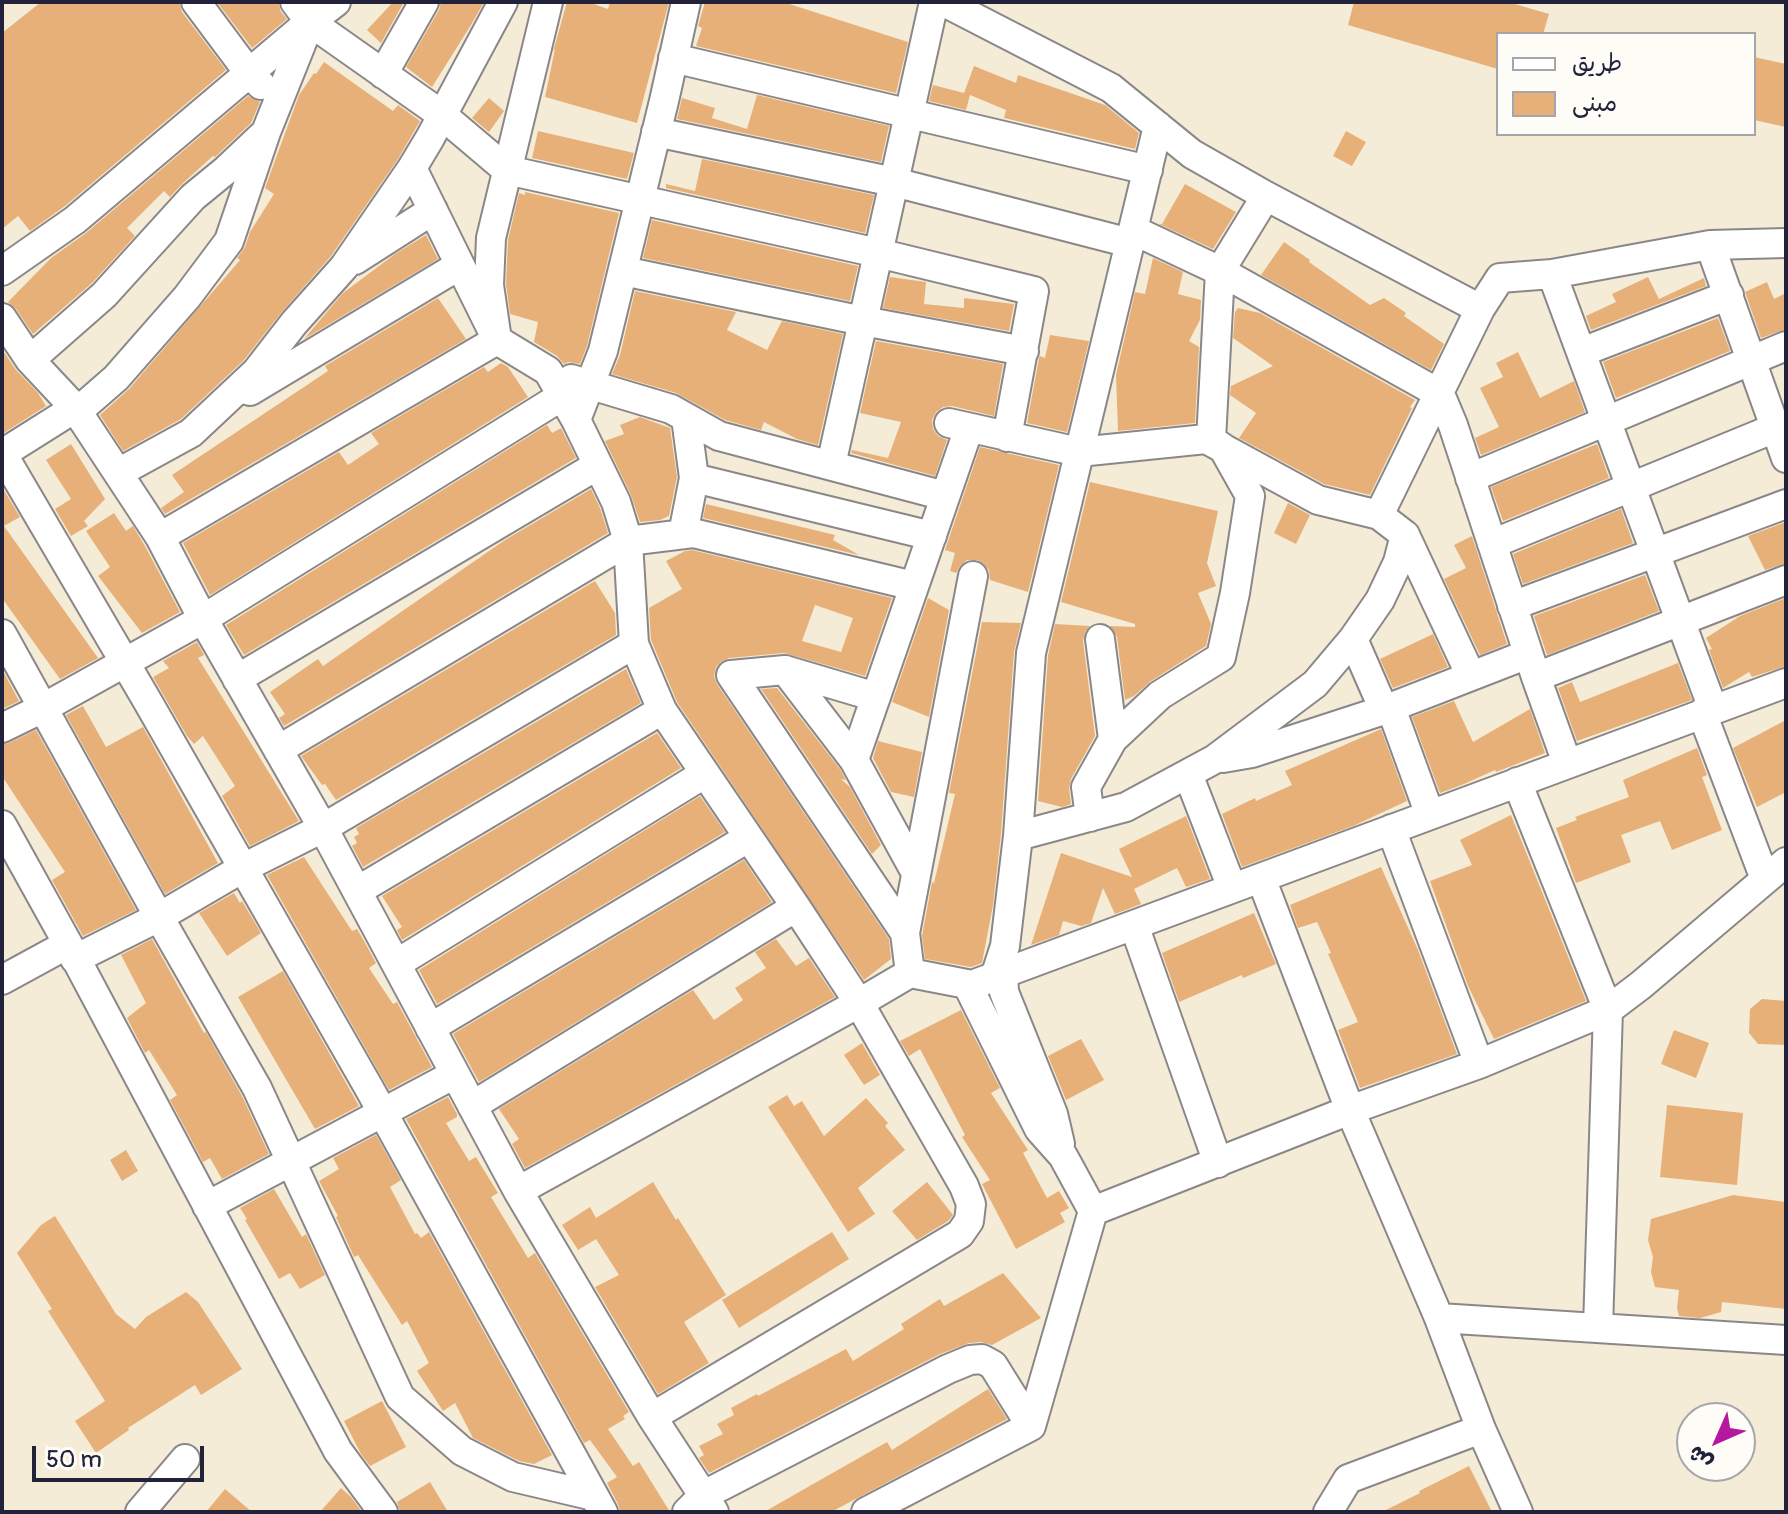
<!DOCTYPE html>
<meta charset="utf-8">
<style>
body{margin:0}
#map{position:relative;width:1788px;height:1514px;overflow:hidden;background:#f4ecd7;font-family:Pangolin,"Playpen Sans Arabic",sans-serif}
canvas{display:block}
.frame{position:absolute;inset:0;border:4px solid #22223b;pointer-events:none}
.legend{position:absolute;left:1496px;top:32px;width:260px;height:104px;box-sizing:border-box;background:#fdfcf7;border:2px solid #a5a5ac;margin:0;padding:10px 14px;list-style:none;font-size:24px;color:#22223b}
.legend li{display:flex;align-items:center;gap:16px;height:40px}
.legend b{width:40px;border:2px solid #a5a5ac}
.north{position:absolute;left:1676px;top:1402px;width:80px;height:80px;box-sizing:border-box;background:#fdfcf7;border:2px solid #a5a5ac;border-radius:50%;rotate:225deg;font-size:22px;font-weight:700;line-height:32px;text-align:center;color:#22223b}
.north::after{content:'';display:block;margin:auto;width:28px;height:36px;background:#b5179e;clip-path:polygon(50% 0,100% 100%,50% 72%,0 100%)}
.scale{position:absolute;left:32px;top:1446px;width:172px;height:36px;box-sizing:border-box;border:4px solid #22223b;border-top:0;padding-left:10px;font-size:24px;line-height:28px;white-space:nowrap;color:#22223b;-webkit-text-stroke:6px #fdfcf7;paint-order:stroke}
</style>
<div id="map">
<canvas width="1788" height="1514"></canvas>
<div class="frame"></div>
<ul class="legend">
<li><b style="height:10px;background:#fff"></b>طريق</li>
<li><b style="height:22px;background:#e8b079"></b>مبنى</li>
</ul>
<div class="north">ش</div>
<div class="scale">50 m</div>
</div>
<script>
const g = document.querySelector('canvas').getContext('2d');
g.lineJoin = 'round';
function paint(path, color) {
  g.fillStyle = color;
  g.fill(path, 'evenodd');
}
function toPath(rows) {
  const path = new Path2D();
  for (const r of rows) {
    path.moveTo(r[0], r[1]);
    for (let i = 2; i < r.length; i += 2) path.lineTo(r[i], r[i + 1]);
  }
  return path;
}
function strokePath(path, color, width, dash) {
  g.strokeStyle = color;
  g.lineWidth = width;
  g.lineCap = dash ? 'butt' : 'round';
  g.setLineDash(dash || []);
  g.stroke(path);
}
const building = toPath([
 [41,2,179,2,182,12,226,70,65,206,30,231,18,216,2,229,2,33],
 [217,2,278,2,281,12,287,19,252,48],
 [393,2,404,2,381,43,367,30],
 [441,2,484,2,471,25,432,87,406,67,439,10],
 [567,2,588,2,608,9,610,2,669,2,637,123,545,97,555,49,553,52],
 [705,2,783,2,908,42,896,93,696,46,702,28,698,26],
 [1354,2,1508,2,1549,14,1543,34,1498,34,1498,69,1348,25],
 [1754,57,1786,64,1786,127,1754,120],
 [324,62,393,111,398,105,420,121,398,159,331,256,281,313,243,361,181,419,123,451,100,415,129,389,240,260,237,258,245,247,250,232,274,194,265,188,299,95,314,73,316,74],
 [974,66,1016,83,1018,75,1105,105,1139,133,1135,149,1004,118,1006,110,970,95,966,110,929,101,933,85,964,93],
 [757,95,889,126,881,162,677,119,682,98,715,108,712,118,747,129],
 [248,96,260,102,251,123,215,157,213,156,182,184,170,197,164,191,127,228,135,236,92,283,33,334,16,309,8,302,51,258,86,233],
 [489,98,504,111,489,132,472,118],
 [538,131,634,153,627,179,532,158],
 [1346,131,1366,142,1352,166,1333,156],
 [702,159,874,195,865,233,666,188,666,184,695,191],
 [1185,184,1236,212,1213,249,1159,224,1162,224],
 [525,192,619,213,587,346,580,364,568,362,564,364,557,356,534,342,538,322,510,314,506,284,508,240,519,193,525,195],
 [652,220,858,266,850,301,643,258],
 [426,235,438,259,304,339,343,293,395,254],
 [1284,242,1310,260,1309,262,1370,305,1384,298,1406,313,1404,316,1444,344,1431,370,1261,275],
 [1153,258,1183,272,1178,294,1201,300,1200,320,1189,341,1199,347,1195,423,1118,431,1116,375,1135,292,1145,294],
 [890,277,926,282,924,304,964,308,964,298,1014,304,1009,331,883,308],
 [1648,277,1659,299,1704,278,1706,286,1591,330,1586,316,1616,302,1612,294],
 [1767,282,1774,299,1786,293,1786,329,1761,338,1745,292],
 [635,291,736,312,727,330,767,350,782,321,843,334,818,445,797,439,764,422,761,430,725,420,676,393,612,374,620,355],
 [438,298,466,339,165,514,161,508,184,492,172,475,328,371,325,366],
 [1238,308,1260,313,1415,400,1410,407,1412,408,1370,495,1324,484,1239,438,1256,413,1230,395,1231,386,1273,366,1233,338,1235,312],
 [1718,318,1730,351,1616,398,1603,362],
 [1050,335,1089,341,1067,432,1027,423,1039,358,1040,356,1045,358],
 [876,341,1003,364,994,416,952,406,943,407,936,412,932,420,933,429,938,436,947,440,935,476,851,453,852,450,888,458,901,422,860,413],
 [2,349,16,370,38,393,46,406,2,434],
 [1518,352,1540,398,1574,381,1585,412,1481,455,1475,438,1499,427,1480,388,1503,377,1496,363],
 [501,363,508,367,528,397,210,595,183,543,339,452,348,465,379,444,371,433,484,367,488,372],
 [640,417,670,428,677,477,669,516,660,520,640,522,631,495,605,441,624,434,620,425],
 [547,425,552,433,561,428,576,458,244,655,226,625],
 [71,444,105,499,84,521,88,526,71,536,55,509,71,499,46,460],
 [1597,444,1609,478,1503,521,1491,487],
 [980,447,1059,465,1028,592,990,580,989,570,983,563,977,560,967,560,960,566,956,573,950,571,955,553,945,550],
 [1090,482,1218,511,1207,563,1216,586,1198,593,1211,624,1206,646,1151,681,1134,696,1125,700,1117,637,1110,626,1135,627,1135,624,1061,602],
 [2,487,20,517,4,526,98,658,60,679,2,598],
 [591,489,600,508,608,533,284,726,279,718,285,714,270,692,318,659,323,666,505,540],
 [1288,503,1310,515,1296,544,1274,533],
 [706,504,835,535,833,540,859,555,703,518],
 [1621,509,1633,543,1523,584,1513,554],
 [114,513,126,531,133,526,145,546,180,612,142,633,98,576,110,567,86,531],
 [1786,522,1786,563,1765,570,1748,536],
 [1472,536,1507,644,1480,655,1444,579,1466,568,1454,545],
 [692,550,892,598,865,676,784,653,729,658,721,662,716,667,714,676,717,684,889,939,891,959,864,980,677,702,651,640,649,608,682,589,666,561,685,551],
 [815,605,853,618,841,652,802,641],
 [1645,575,1659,611,1547,655,1534,616],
 [595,581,615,613,616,635,336,800,325,784,322,785,301,756],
 [928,598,949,610,929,717,892,702],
 [1786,598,1786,666,1752,677,1749,672,1723,688,1709,650,1712,649,1706,638,1740,616],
 [982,622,1021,623,1014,652,1001,834,993,905,982,963,971,967,925,959,922,936,932,882,934,883,955,794,949,793],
 [1055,624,1090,626,1085,632,1083,641,1095,736,1071,779,1069,789,1071,804,1062,807,1038,801,1048,656],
 [1433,634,1448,667,1393,688,1380,659],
 [197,642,204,655,198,658,299,821,250,846,222,796,235,786,203,736,194,744,187,736,153,677,169,668,163,661],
 [1678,663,1692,700,1577,741,1558,688,1572,682,1580,702],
 [2,669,19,701,2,709],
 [626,669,641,703,363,867,352,846,357,843,354,837,359,834,356,828],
 [777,688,840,769,846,780,841,779,850,787,881,845,872,854,761,689],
 [1454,701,1473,742,1530,709,1545,753,1496,772,1495,770,1464,784,1440,793,1412,717],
 [83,706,106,747,143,727,218,863,165,894,66,715],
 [1786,720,1786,792,1757,807,1733,748],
 [1381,729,1407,801,1353,826,1242,867,1222,814,1255,798,1256,801,1292,785,1285,771],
 [36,730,136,910,83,936,52,880,65,872,2,776,2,745,9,743],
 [657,733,681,768,402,940,397,930,402,927,382,896],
 [878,741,922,752,914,797,891,792,873,758],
 [1697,748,1707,775,1702,777,1722,830,1672,850,1660,821,1621,835,1631,862,1576,883,1556,828,1577,820,1575,817,1629,797,1623,780],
 [700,796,725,832,437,1004,419,970],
 [1511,815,1586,1001,1494,1039,1468,986,1430,881,1472,865,1460,840],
 [1186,816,1210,879,1186,887,1177,868,1134,889,1141,904,1115,914,1103,888,1091,923,1081,926,1063,921,1059,935,1031,945,1061,853,1132,877,1119,849],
 [304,857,352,931,357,929,363,939,376,963,369,968,393,1004,397,1002,432,1067,389,1090,267,875],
 [744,860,772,902,479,1082,453,1034],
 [1381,867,1418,950,1457,1054,1360,1088,1338,1030,1358,1022,1328,954,1331,953,1317,922,1298,928,1290,905],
 [234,893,240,903,242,901,261,933,227,956,199,913],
 [1254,913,1276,964,1243,978,1242,975,1179,1002,1162,953],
 [152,939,204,1033,206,1032,242,1096,269,1154,222,1179,210,1158,203,1162,170,1100,177,1095,149,1050,145,1053,127,1018,146,1003,121,955],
 [776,939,796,966,809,958,835,997,525,1168,512,1144,519,1139,499,1109,693,990,714,1020,743,1000,735,988,766,968,755,952],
 [283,971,359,1106,315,1129,238,997],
 [1762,999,1786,1001,1786,1045,1758,1044,1749,1033,1750,1009],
 [961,1010,1000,1088,991,1093,1028,1150,1023,1153,1047,1198,1059,1191,1069,1208,1060,1213,1065,1222,1016,1249,982,1184,990,1180,962,1137,965,1135,920,1049,909,1056,900,1041],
 [1674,1030,1709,1043,1696,1078,1661,1064],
 [1081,1039,1104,1080,1066,1100,1048,1056],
 [862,1043,880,1075,864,1085,844,1055],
 [787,1095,794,1106,802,1101,824,1136,866,1098,888,1123,885,1126,905,1150,858,1188,875,1214,848,1232,768,1107],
 [448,1097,457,1114,457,1117,446,1123,469,1161,476,1157,498,1193,491,1197,528,1258,535,1253,629,1412,623,1416,625,1419,608,1429,633,1466,639,1462,670,1512,620,1512,618,1504,607,1483,617,1477,590,1440,584,1443,406,1119],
 [1667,1105,1743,1113,1737,1185,1660,1177],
 [376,1135,401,1180,390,1187,415,1234,417,1233,421,1238,429,1232,552,1455,534,1464,519,1461,473,1438,455,1403,443,1411,417,1371,429,1363,407,1321,402,1325,358,1255,354,1257,336,1217,338,1216,319,1181,339,1169,333,1158],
 [126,1150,138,1171,122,1181,110,1160],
 [653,1182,676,1220,678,1218,726,1295,684,1322,709,1363,658,1394,595,1287,619,1275,596,1239,578,1250,562,1225,590,1207,596,1218],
 [927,1182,953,1215,948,1221,917,1240,892,1211],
 [274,1189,302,1237,306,1234,325,1275,300,1289,290,1273,279,1279,245,1220,247,1219,240,1208],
 [1733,1195,1786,1202,1786,1309,1722,1302,1721,1312,1700,1318,1679,1316,1677,1308,1679,1290,1655,1287,1651,1272,1653,1257,1648,1240,1651,1219],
 [55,1216,116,1314,135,1329,146,1317,186,1292,198,1302,242,1369,201,1395,195,1385,128,1428,129,1430,96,1453,75,1421,105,1401,48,1311,52,1309,17,1253,41,1225],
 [832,1232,849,1259,739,1328,722,1300],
 [1003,1273,1041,1318,992,1345,981,1342,969,1343,940,1354,709,1473,699,1458,704,1455,699,1446,723,1434,717,1424,734,1415,731,1408,757,1394,758,1396,846,1349,853,1361,904,1329,901,1324,940,1299,944,1306],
 [988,1389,1007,1419,831,1512,764,1512,887,1442,892,1450],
 [382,1401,406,1447,370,1466,361,1454,344,1421],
 [1469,1466,1492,1512,1382,1512,1420,1493,1419,1491],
 [430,1482,448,1512,400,1512,397,1502],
 [341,1488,351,1497,362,1512,320,1512],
 [225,1489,252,1512,206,1512]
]);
const minor = toPath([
 [196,2,249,73,261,85],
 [295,2,310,22,442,115,507,170,878,253,1034,291,1007,437],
 [944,2,1111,88,1192,154,1266,196,1480,309],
 [673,58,1148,170],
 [383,74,424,2],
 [656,132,894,182,1130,243],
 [412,168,497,340,489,285,491,238,548,2],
 [1133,230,1220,271,1440,394,1453,425,1536,677,1567,763],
 [1710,245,1786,458],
 [355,260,433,210],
 [2,271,75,220,306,25],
 [623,271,863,321,1024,351],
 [1552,274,1713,709],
 [2,318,30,360,75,408,160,537],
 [1582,352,1729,295],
 [30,360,104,295,193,197,226,170,262,136],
 [571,379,671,409,719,436,945,496],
 [250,391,460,265],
 [576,420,603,351,664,101,686,2],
 [949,423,1079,452,1206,439,1318,500,1379,515],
 [2,453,148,702,369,1088,603,1512],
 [2,454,75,408,85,405,116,378,187,297,229,241,266,132,310,22,336,2],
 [831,465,934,2],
 [118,473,191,433,256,372,294,323,344,267,412,168,430,138,503,2],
 [694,478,932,536],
 [1470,478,1786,346],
 [683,534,694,478,686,418],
 [1405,535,1471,676],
 [1492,544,1775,428],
 [1512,606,1786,504],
 [2,634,159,917,257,1088,400,1397,462,1451,513,1477,594,1496],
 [1100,639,1113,739],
 [1353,639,1384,710],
 [785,670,854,760,916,873],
 [1536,677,1786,580],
 [237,679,598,465],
 [876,697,785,670,731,675,905,933],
 [1391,708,1430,815],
 [1702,713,1765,879],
 [2,728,43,708,203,619,562,396],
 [278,750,628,541,693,533,914,586],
 [1223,758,1252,753,1384,710,1528,654],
 [854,760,969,428],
 [1188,774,1232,888],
 [1517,782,1608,1010,1598,1328],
 [1090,817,1086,787,1113,739,1160,695,1221,657,1235,593,1250,496,1223,448,1211,440,1220,271,1266,196],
 [2,825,68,944,338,1451,383,1512],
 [1391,829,1479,1064],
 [1018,836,1126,807,1215,759,1315,684,1353,639,1380,600,1398,562,1405,535,1379,515,1480,309,1500,278,1552,274,1710,245,1786,243],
 [1261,878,1350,1110,1439,1318,1481,1429,1518,1512],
 [357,891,662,710],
 [1134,925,1218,1163],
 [75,959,159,917,243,868,323,828,634,644],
 [396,964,704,774],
 [910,973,905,933,973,576],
 [1003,974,1004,992,1053,1114,1060,1144],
 [995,977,1005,946,1018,836,1031,653,1158,126],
 [2,980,68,944],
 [430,1028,748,838],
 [472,1106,796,907],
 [518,1191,323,828,203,619,160,537,497,340,548,371,576,420,616,502,628,541,634,644,662,710,796,907,859,1003,964,1186,971,1204,969,1221,960,1234,652,1417],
 [207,1206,455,1074],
 [1093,1211,1350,1110,1479,1064,1608,1010,1641,985,1786,862],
 [1439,1318,1786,1340],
 [140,1512,185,1459],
 [687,1512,704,1495,948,1369,970,1360,982,1359,993,1365,1031,1426],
 [714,1512,652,1417,518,1191,859,1003,910,973,972,985,1786,683],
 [866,1512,1031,1426,1093,1211,1063,1156,1039,1129,967,984],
 [1328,1512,1348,1479,1481,1429]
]);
paint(building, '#e8b079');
strokePath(minor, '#8b8789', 32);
strokePath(minor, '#fff', 28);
</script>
